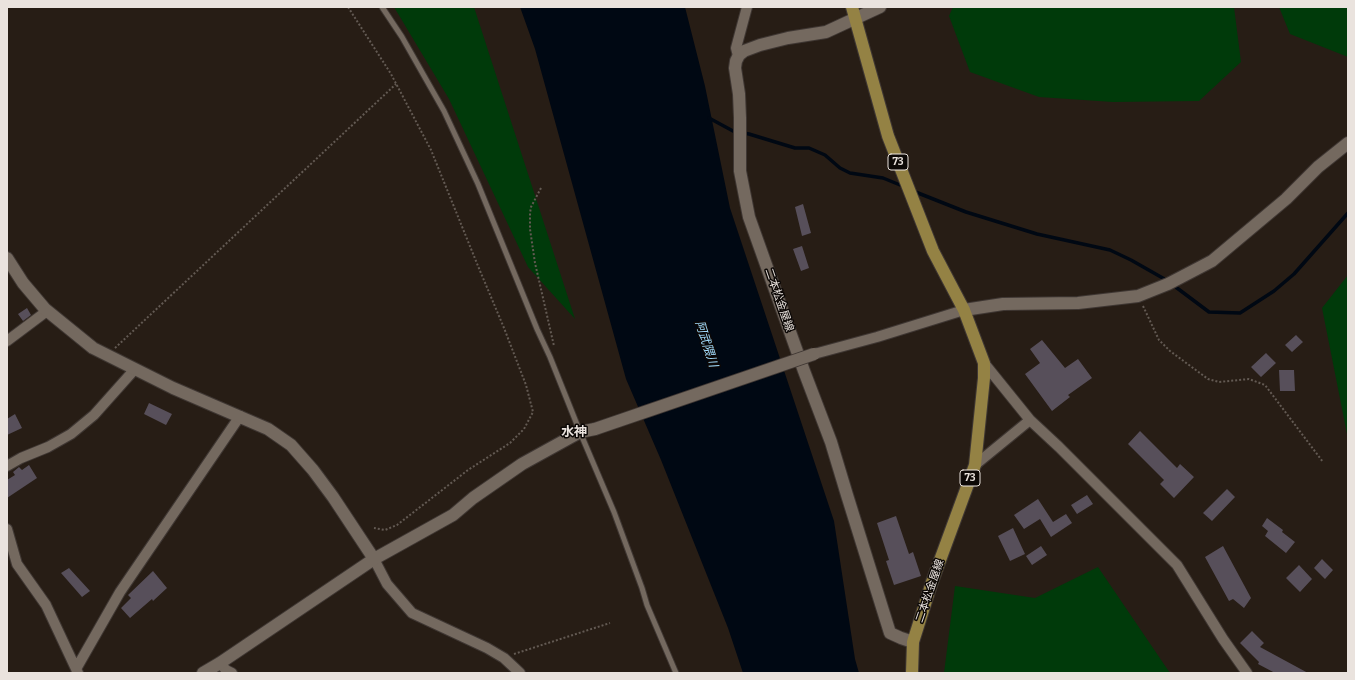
<!DOCTYPE html>
<meta charset="utf-8">
<style>
body{margin:0}
#map{position:relative;width:1355px;height:680px;overflow:hidden;background:#271d15;font-family:Bitter,serif}
canvas{display:block}
.frame{position:absolute;inset:0;border:8px solid #eae3de;pointer-events:none}
</style>
<div id="map">
<canvas width="1355" height="680"></canvas>
<div class="frame"></div>
</div>
<script>
const g = document.querySelector('canvas').getContext('2d');
g.lineJoin = 'round';
function paint(path, color) {
  g.fillStyle = color;
  g.fill(path, 'evenodd');
}
function toPath(rows) {
  const path = new Path2D();
  for (const r of rows) {
    path.moveTo(r[0], r[1]);
    for (let i = 2; i < r.length; i += 2) path.lineTo(r[i], r[i + 1]);
  }
  return path;
}
function strokePath(path, color, width, dash) {
  g.strokeStyle = color;
  g.lineWidth = width;
  g.lineCap = dash ? 'butt' : 'round';
  g.setLineDash(dash || []);
  g.stroke(path);
}
function label(font, color, halo, rows, align = 'center') {
  g.font = font + ' Bitter,"Noto Sans JP",serif';
  g.lineWidth = 3;
  g.setLineDash([]);
  g.textBaseline = 'middle';
  g.strokeStyle = halo;
  g.fillStyle = color;
  for (const [text, x, y, turn = 0] of rows) {
    g.save();
    g.translate(x, y);
    g.rotate((+turn || 0) * Math.PI / 180);
    g.textAlign = isNaN(turn) ? turn : align;
    if (halo) g.strokeText(text, 0, 0);
    g.fillText(text, 0, 0);
    g.restore();
  }
}
const green = toPath([
 [394,7,474,7,575,319,528,267,449,99],
 [953,7,1234,7,1241,62,1199,101,1113,102,1039,97,970,72,949,16],
 [1279,7,1348,7,1348,57,1290,34],
 [1348,275,1348,439,1322,308],
 [1098,567,1170,673,944,673,955,586,1035,598]
]);
const water = toPath([
 [520,7,685,7,705,86,730,208,834,521,855,659,859,673,743,673,728,628,661,460,626,379,535,49]
]);
const stream = toPath([
 [709,118,733,131,749,134,795,148,809,148,825,155,840,168,850,173,883,178,905,187],
 [913,191,966,212,1037,234,1110,250,1131,260,1168,281],
 [1173,285,1209,312,1240,313,1274,291,1294,274,1348,213]
]);
const building = toPath([
 [803,204,811,233,802,236,795,207],
 [802,246,809,268,801,271,793,249],
 [27,308,31,315,23,321,18,314],
 [1296,335,1303,342,1292,352,1285,345],
 [1042,340,1065,368,1078,359,1092,378,1068,395,1070,397,1052,411,1025,374,1040,363,1030,349],
 [1266,353,1276,363,1261,377,1251,367],
 [1279,370,1294,370,1295,391,1280,391],
 [149,403,172,414,166,425,144,414],
 [15,414,22,428,7,435,7,419],
 [1140,431,1177,468,1180,464,1194,477,1174,498,1160,484,1164,480,1128,444],
 [29,465,37,478,7,498,7,480,15,475,13,472,19,467,22,470],
 [1227,489,1235,497,1212,521,1203,513],
 [1087,495,1093,504,1077,514,1071,505],
 [1038,499,1053,522,1066,514,1072,523,1051,537,1040,519,1024,529,1014,515],
 [896,516,909,554,913,552,921,576,894,585,886,561,889,560,877,523],
 [1267,518,1283,530,1282,532,1295,542,1286,553,1265,536,1268,531,1262,526],
 [1013,528,1025,554,1010,561,998,536],
 [1041,546,1047,555,1032,565,1026,556],
 [1223,546,1251,598,1244,608,1233,599,1229,601,1205,557],
 [1322,559,1333,570,1325,579,1314,568],
 [1299,565,1312,579,1300,592,1286,578],
 [69,568,90,591,82,597,61,573],
 [153,571,167,588,153,601,152,599,130,618,121,608,131,598,128,595],
 [1252,631,1264,643,1260,647,1308,673,1275,673,1258,664,1259,662,1240,643]
]);
const path = toPath([
 [348,7,391,74,431,150,478,266,504,328,526,385,533,412,524,429,510,443,468,470,397,525,385,530,374,528],
 [541,188,531,207,530,213,530,229,535,263,554,346],
 [1143,306,1159,340,1170,351,1208,379,1219,382,1249,379,1265,385,1323,462],
 [115,348,396,84],
 [514,654,610,623]
]);
const service = toPath([
 [382,7,402,37,444,111,478,184,537,329,550,357,580,432,614,512,642,588,647,605,676,673]
]);
const minor = toPath([
 [739,55,737,52,736,48,747,7],
 [7,341,47,311],
 [814,354,877,337,964,310],
 [984,363,1030,420,1059,447,1177,565,1223,639,1247,673],
 [975,465,1030,420],
 [7,466,21,458,48,447,71,434,94,415,135,369],
 [7,529,17,564,46,605,76,669],
 [374,559,387,584,412,613,487,648,504,658,520,673],
 [220,663,226,670,232,673],
 [78,673,76,669,120,592,240,416]
]);
const tertiary = toPath([
 [880,7,826,32,788,38,760,45,744,51,739,55,736,61,735,68,739,94,740,118,740,171,749,217,804,371,831,442,847,495,890,633,901,638,913,642],
 [7,258,23,283,45,309,93,348,173,388,268,429,291,445,313,470,333,497,374,559],
 [964,310,1003,304,1078,303,1138,296,1168,284,1212,261,1286,199,1318,167,1348,143],
 [203,673,220,663,374,559,453,515,473,498,522,464,580,432,595,429]
]);
const primary = toPath([
 [852,7,888,136,933,251,964,310,984,363,984,378,975,465,932,582,913,642,912,673]
]);
const tertiaryBridge = toPath([
 [595,429,814,354]
]);
const shields = [
 [898,162,20],
 [970,478,20]
];
const shieldNames = [
 ["73",898,162],
 ["73",970,478]
];
const streetNames = [
 ["二本松金屋線",779,300,71],
 ["二本松金屋線",930,591,-71]
];
const waterNames = [
 ["阿武隈川",706,344,72]
];
const quarterNames = [
 ["水神",574,432]
];
paint(green, '#003a0a');
paint(water, '#000813');
strokePath(stream, '#000813', 3.5);
paint(building, '#574f5a');
strokePath(service, '#3f3733', 7);
strokePath(minor, '#3f3733', 12);
strokePath(tertiary, '#3f3733', 14);
strokePath(primary, '#3f3733', 14);
strokePath(path, '#635a53', 2, [2, 2]);
strokePath(service, '#74695f', 5);
strokePath(minor, '#74695f', 10);
strokePath(tertiary, '#74695f', 12);
strokePath(primary, '#948244', 12);
strokePath(tertiaryBridge, '#3f3733', 14, []);
strokePath(tertiaryBridge, '#74695f', 12);
for (const [x, y, w] of shields) {
  const box = new Path2D();
  box.roundRect(x - w / 2, y - 8, w, 16, 3);
  g.fillStyle = '#0c0806';
  g.fill(box);
  strokePath(box, '#eae3de', 1);
}
label('bold 10px', '#eae3de', null, shieldNames);
label('11px', '#eae3de', '#0c0806', streetNames);
label('italic 12px', '#a1dafb', '#0c0806', waterNames);
label('bold 13px', '#eae3de', '#0c0806', quarterNames);
</script>
